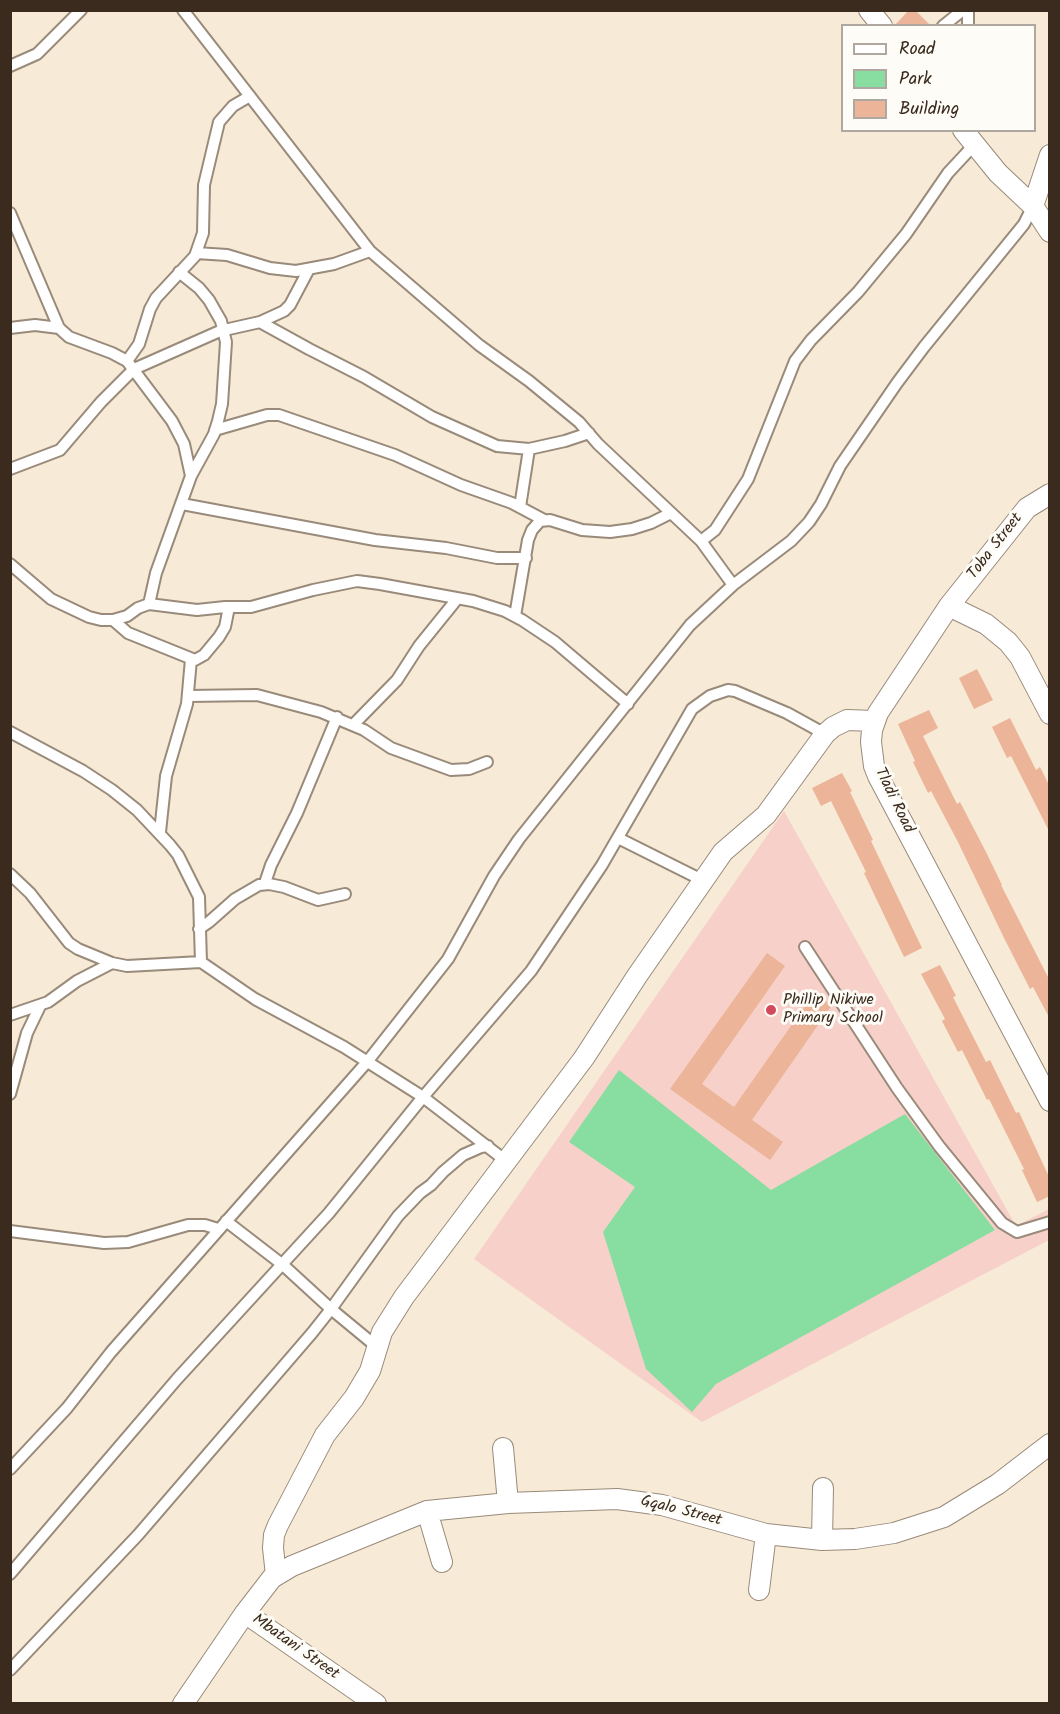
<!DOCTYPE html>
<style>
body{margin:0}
#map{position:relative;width:1060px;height:1714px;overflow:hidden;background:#f7ead7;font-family:Kalam,sans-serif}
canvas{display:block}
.frame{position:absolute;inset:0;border:12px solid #3b2a1e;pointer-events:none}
.legend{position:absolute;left:841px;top:24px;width:195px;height:108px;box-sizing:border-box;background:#fdfcf7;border:2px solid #afa8a0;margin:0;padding:8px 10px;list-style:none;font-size:18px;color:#3b2a1e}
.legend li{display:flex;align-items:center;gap:12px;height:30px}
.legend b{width:30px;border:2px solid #afa8a0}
</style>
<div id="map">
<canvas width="1060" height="1714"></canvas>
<div class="frame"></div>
<ul class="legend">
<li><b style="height:8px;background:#fff"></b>Road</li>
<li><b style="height:16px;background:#88dda0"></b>Park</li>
<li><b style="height:16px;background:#ecb499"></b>Building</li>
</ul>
</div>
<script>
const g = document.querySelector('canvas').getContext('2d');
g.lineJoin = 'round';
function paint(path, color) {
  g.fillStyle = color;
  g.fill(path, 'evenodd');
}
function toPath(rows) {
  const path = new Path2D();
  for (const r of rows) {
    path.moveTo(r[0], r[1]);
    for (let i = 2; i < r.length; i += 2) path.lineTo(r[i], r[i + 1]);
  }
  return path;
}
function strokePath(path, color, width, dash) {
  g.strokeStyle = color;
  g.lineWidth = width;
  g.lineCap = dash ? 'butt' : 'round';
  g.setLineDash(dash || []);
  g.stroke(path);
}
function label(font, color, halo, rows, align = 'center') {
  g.font = font + ' Kalam,sans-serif';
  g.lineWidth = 6;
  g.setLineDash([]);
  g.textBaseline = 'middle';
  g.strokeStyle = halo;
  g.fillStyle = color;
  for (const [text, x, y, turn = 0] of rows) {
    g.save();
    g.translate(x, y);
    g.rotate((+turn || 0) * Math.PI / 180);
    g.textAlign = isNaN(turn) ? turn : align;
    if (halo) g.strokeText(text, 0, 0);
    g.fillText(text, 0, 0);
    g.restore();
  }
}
const built = toPath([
 [784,811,1016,1226,1049,1209,1049,1240,702,1422,474,1259]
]);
const green = toPath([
 [619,1070,771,1190,905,1114,995,1230,716,1384,692,1412,646,1369,603,1232,635,1187,569,1142]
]);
const building = toPath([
 [909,10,915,10,931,26,894,26],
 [977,669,993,700,974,709,959,678],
 [929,710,938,728,923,736,957,804,960,802,987,854,1002,885,1001,885,1050,981,1050,1019,1033,987,1030,989,1004,938,958,842,931,791,928,793,913,762,915,761,898,724],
 [1010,718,1036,770,1040,767,1050,787,1050,833,1011,756,1007,758,992,727],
 [842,773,852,791,850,792,873,840,871,841,922,948,904,957,864,873,866,872,831,801,821,806,812,788],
 [767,953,785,966,702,1084,734,1107,814,993,832,1005,752,1120,783,1142,770,1160,670,1089],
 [940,965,956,996,953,997,986,1062,990,1060,1016,1113,1019,1112,1050,1179,1050,1196,1037,1202,1022,1170,1024,1169,989,1099,987,1100,962,1050,958,1052,942,1021,945,1019,921,974]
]);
const service = toPath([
 [183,10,370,251,479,345,529,381,579,422,598,444,701,541,733,585],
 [968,10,968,26],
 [943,26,963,10],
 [10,66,37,54,81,10],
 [10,213,59,328,69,337,112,353,127,361,172,421,184,444,191,476,156,573,149,604],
 [196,253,227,255,270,268,296,271,334,264,370,251],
 [179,272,199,288,209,300,221,321,226,342,222,404,218,421,214,434,191,476],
 [260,322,309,349,364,377,432,417,497,446,529,449,565,441,589,433],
 [10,328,35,325,59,328],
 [127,361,139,344,150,309,156,298,195,256,203,233,204,185,219,122,233,106,250,96],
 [215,430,267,415,279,415,395,455,461,485,512,503,544,520],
 [10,469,60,450,101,402,134,369,220,331,260,322,284,311,290,305,309,269],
 [182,504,375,540,446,548,497,558,526,558],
 [520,507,529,449],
 [701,541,715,530,748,479,795,361,811,340,858,292,906,234,948,173,974,145,974,140],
 [10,564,51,599,89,617,101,620,113,620,127,616,138,608,149,604,197,610,225,607,251,607,313,590,357,581,380,584,473,601,505,611,522,620,555,642,628,704],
 [515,616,528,540,532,530,540,521,550,520,582,530,610,532,632,529,651,523,671,513],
 [113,620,128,633,195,660,204,655,219,637,225,627,229,607],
 [188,696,257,695,321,712,364,730,391,748,451,770,469,769,487,762],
 [353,725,397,680,419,646,457,599],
 [10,732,83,771,112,790,137,810,170,845,178,855,199,897,201,962],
 [160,832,166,776,187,704,191,659],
 [618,838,704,881],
 [10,874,30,893,69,943,78,949,112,963,127,966,201,962,255,999,344,1047,423,1097,506,1161],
 [265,883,271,865,297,813,337,717],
 [199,929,209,922,235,899,259,885,269,884,284,887,318,900,345,894],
 [805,947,897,1088,939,1146,1002,1223,1017,1232,1050,1222],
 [10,1015,48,1002,77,981,112,963],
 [10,1094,27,1033,40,1006],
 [226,1221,283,1265,331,1309,377,1347],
 [10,1231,104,1243,128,1242,188,1225,205,1225,218,1229],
 [10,1469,67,1408,111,1352,367,1062,448,959,494,876,519,839,690,625,733,585,791,541,809,522,821,504,840,466,897,383,924,347,1024,224,1033,206],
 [10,1574,177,1379,329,1213,423,1097,531,971,602,865,692,709,710,696,728,690,735,691,787,713,825,734],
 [10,1670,138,1535,312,1333,331,1309,398,1216,420,1193,431,1185,443,1172,463,1155,481,1147,488,1146]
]);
const minor = toPath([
 [869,10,882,26],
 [963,130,998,173,1033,206,1050,232],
 [1033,206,1050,155],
 [1050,494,1027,508,949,606,878,713,872,730,871,742,874,766,878,776,1050,1101],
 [949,606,986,624,1008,642,1020,657,1050,714],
 [503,1448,508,1503],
 [427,1511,442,1562],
 [822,1540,823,1488],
 [276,1575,273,1548,274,1535,278,1525,325,1435,354,1398,370,1371,382,1332,404,1297,584,1058,637,976,723,852,766,815,825,734,833,727,847,720,874,721],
 [759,1590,766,1534],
 [245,1613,376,1704],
 [183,1704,245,1613,272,1578,292,1566,427,1511,508,1503,617,1499,662,1505,766,1534,822,1540,855,1539,894,1533,944,1517,998,1484,1050,1444]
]);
const markers = [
 [771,1010,6,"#d1495b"]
];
const streetNames = [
 ["Toba Street",996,547,-52],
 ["Tladi Road",893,801,64],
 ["Gqalo Street",681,1512,14],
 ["Mbatani Street",295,1648,35]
];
const poiNames = [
 ["Phillip Nikiwe",783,1001],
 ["Primary School",783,1019]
];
paint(built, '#f7d1c9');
paint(green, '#88dda0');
paint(building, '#ecb499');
strokePath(service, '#998a7a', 14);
strokePath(minor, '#998a7a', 22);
strokePath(service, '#fff', 10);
strokePath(minor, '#fff', 20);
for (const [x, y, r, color] of markers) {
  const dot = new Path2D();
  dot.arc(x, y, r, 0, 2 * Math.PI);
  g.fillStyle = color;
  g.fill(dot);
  strokePath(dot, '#fdfcf7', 2);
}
label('16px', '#3b2a1e', '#fdfcf7', streetNames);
label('16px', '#3b2a1e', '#fdfcf7', poiNames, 'left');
</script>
